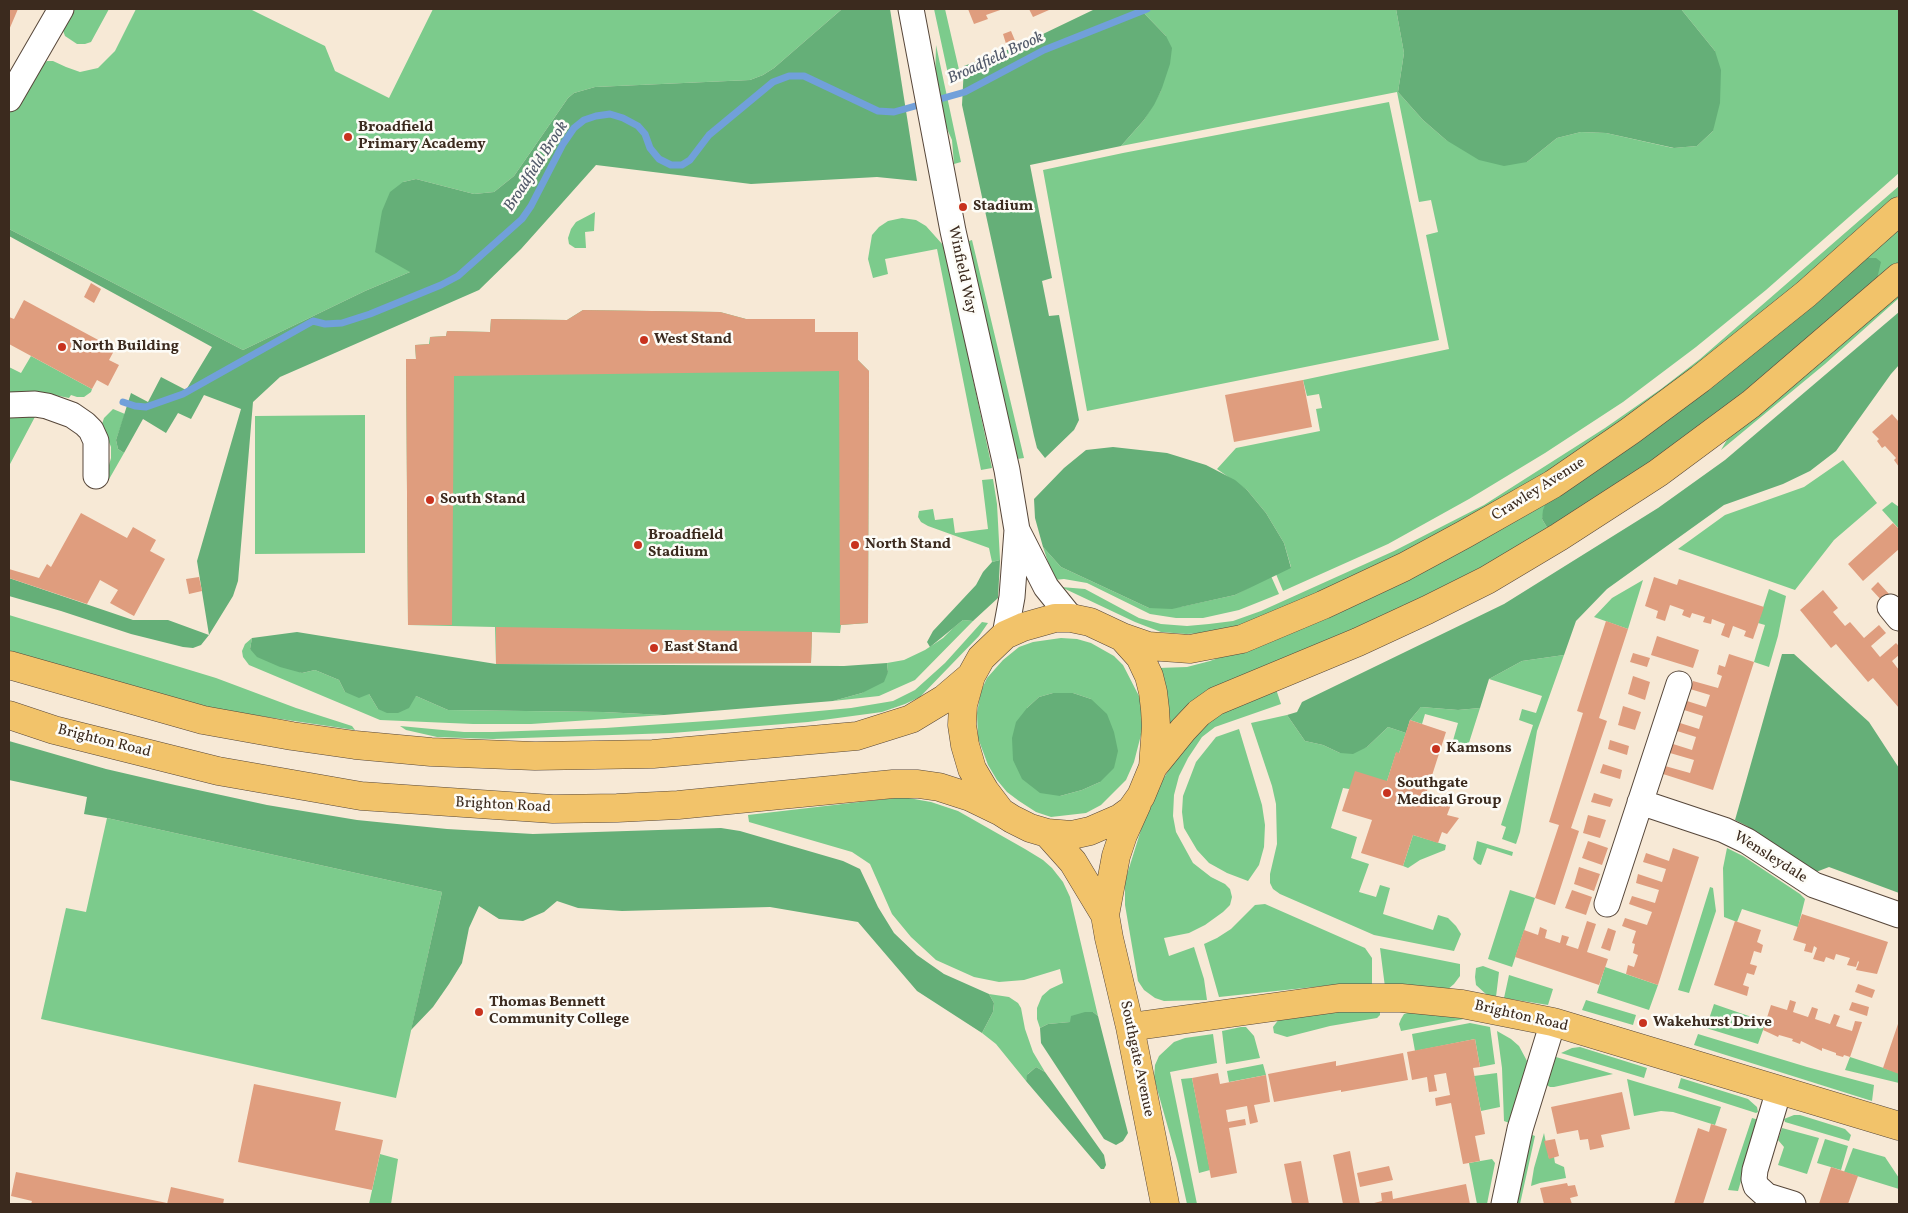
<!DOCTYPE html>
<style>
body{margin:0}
#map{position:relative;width:1908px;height:1213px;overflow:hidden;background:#f7e9d6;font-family:Vollkorn,serif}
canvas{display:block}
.frame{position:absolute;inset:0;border:10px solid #3b2a1e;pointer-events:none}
</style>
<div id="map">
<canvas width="1908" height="1213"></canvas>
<div class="frame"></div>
</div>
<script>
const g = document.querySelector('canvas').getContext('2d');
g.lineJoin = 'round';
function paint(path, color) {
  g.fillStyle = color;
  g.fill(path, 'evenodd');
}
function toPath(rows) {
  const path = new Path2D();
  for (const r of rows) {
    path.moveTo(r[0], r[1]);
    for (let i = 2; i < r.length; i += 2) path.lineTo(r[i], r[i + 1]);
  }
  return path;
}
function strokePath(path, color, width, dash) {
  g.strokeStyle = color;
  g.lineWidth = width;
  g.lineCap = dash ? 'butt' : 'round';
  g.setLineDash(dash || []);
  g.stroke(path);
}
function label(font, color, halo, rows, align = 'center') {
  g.font = font + ' Vollkorn,serif';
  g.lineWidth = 5;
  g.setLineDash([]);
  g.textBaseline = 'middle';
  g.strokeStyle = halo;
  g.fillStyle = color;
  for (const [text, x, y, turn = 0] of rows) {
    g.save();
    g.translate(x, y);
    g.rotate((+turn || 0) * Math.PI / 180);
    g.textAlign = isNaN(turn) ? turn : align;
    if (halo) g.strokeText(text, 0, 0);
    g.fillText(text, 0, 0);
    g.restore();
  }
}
const green = toPath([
 [71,9,109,9,91,42,85,44,77,44,65,36,62,28],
 [136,9,250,9,325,46,335,71,389,98,433,9,842,9,774,68,763,75,750,80,595,87,574,93,568,98,514,176,494,192,474,194,416,179,403,182,410,272,365,291,243,350,9,229,9,113,23,95,37,69,47,61,53,61,66,67,80,72,98,68,115,51],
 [934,9,945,9,960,74,948,74],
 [1140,9,1396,9,1404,53,1398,92,1423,120,1446,140,1527,162,1557,138,1581,132,1606,133,1673,148,1697,146,1713,131,1715,51,1681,9,1899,9,1899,173,1766,290,1696,347,1623,402,1545,453,1469,499,1388,544,1283,591,1276,574,1291,567,1284,543,1266,513,1247,490,1217,469,1236,448,1320,431,1316,409,1322,408,1319,394,1307,396,1303,380,1449,349,1426,235,1438,232,1431,200,1419,202,1397,92,1121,146,1144,120,1161,91,1166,36],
 [936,45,961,162,954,164,952,140,940,113,935,84],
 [1389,102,1439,340,1087,411,1043,170,1123,153],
 [1899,186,1899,195,1804,280,1703,365,1541,478,1434,539,1302,601,1237,628,1210,633,1186,634,1161,632,1135,622,1061,587,1085,589,1139,618,1161,624,1187,626,1209,624,1233,621,1261,611,1394,551,1484,505,1605,428,1661,389,1700,359],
 [595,212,594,231,585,232,586,248,575,248,569,244,568,238,571,229,576,222],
 [902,218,916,220,926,226,943,245,946,253,992,468,981,470,937,249,885,259,888,274,873,278,868,259,872,235,879,227,888,221],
 [1899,226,1899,263,1876,283,1864,258],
 [972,240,1024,458,1017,459,966,242],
 [1899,290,1899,298,1825,364,1721,450,1732,431],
 [583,310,720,312,746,319,815,319,815,332,858,360,869,371,868,623,841,625,840,633,812,632,811,663,496,664,495,627,408,625,406,359,416,359,415,345,429,344,430,337,446,336,447,331,490,332,491,319,567,320],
 [31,356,92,389,91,392,84,397,77,397,71,395,69,398,44,393,9,394,9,367,21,373],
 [113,409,125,414,116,440,118,449,124,453,108,481,105,479,111,458,111,447,102,424,104,418],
 [9,410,37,413,9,466],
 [365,415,365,553,255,554,255,416],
 [1843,460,1877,503,1834,540,1795,590,1678,549,1725,515,1804,487],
 [993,479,997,504,1000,560,992,562,989,548,928,526,921,522,918,517,919,511,933,509,935,520,953,518,955,533,988,529,982,480],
 [1547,500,1542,519,1548,529,1488,565,1391,616,1197,698,1182,711,1170,725,1167,696,1158,668,1187,667,1210,661,1292,630],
 [1892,502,1899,507,1899,529,1882,510],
 [1043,547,1061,567,1149,608,1180,607,1235,595,1271,576,1279,594,1239,610,1203,618,1176,618,1150,614,1087,583,1064,579,1054,580],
 [1643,580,1628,629,1594,617,1612,598],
 [1769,589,1786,596,1778,636,1769,667,1754,662,1765,625,1758,623],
 [9,615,216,678,296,708,352,726,355,730,219,710,146,692,9,652],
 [963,620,973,621,915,680,879,696,833,701,862,693,888,672,887,663,904,660,925,650,943,638,953,628],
 [982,622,988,623,979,636,920,697,905,704,882,712,808,722,672,733,493,739,437,737,406,730,400,726,464,732,493,732,605,728,722,720,851,708,893,701,915,690,945,663],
 [252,638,250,649,302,673,315,670,339,680,345,692,369,694,378,709,416,696,448,710,603,712,664,715,531,724,473,724,380,720,249,665,243,657,242,651,245,644],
 [1061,638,1077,639,1091,643,1114,656,1123,665,1140,698,1143,727,1134,762,1126,780,1101,805,1086,813,1051,817,1036,812,1019,801,1007,792,997,780,988,765,978,738,977,713,981,691,987,678,1003,660,1019,647,1033,642],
 [1053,693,1073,693,1091,699,1100,782,1082,790,1060,796,1027,708,1039,697],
 [1564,655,1537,731,1520,832,1516,844,1502,839,1506,827,1501,825,1533,725,1519,720,1522,709,1536,713,1542,696,1489,679,1522,661],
 [1276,689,1281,704,1215,727,1202,737,1188,758,1179,776,1174,795,1173,816,1176,832,1193,863,1211,877,1225,884,1230,889,1232,897,1230,905,1223,912,1205,925,1189,933,1164,938,1169,956,1194,947,1204,979,1207,1000,1164,1001,1155,998,1144,990,1138,981,1125,905,1125,881,1145,817,1160,784,1188,740,1217,714],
 [1421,707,1458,710,1480,708,1467,749,1452,744,1458,723,1425,714,1422,724,1410,720],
 [1287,715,1305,741,1323,745,1340,753,1367,747,1388,727,1406,733,1399,753,1396,753,1387,781,1349,789,1343,788,1331,828,1357,837,1351,858,1369,864,1359,892,1376,897,1380,885,1390,888,1383,914,1433,930,1438,915,1448,918,1456,926,1461,934,1454,951,1374,935,1280,894,1273,889,1270,883,1270,874,1277,844,1276,804,1272,786,1251,723],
 [1239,729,1262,805,1265,825,1264,847,1259,865,1248,881,1227,873,1209,863,1197,850,1184,828,1182,812,1183,796,1196,762,1216,737],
 [903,797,931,802,958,811,1025,849,1043,860,1052,868,1063,882,1070,897,1098,1016,1093,1012,1070,1022,1048,1024,1040,1028,1037,1019,1037,1008,1042,996,1050,989,1063,983,1060,969,1024,980,999,982,974,977,936,960,911,937,892,914,870,864,852,852,749,822,748,815],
 [107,818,442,892,396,1098,41,1019,66,908,86,912],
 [1413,835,1446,845,1445,850,1420,860,1408,868,1403,866],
 [1477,841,1513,852,1512,856,1487,848,1481,865,1478,864,1473,859],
 [1727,848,1743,856,1800,894,1805,899,1798,927,1742,909,1737,922,1724,917,1723,868],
 [1710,887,1713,888,1716,911,1689,993,1678,990],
 [1510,890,1535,898,1512,967,1488,959],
 [1265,904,1365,948,1372,958,1372,985,1333,985,1219,997,1204,944,1217,938,1231,929,1255,905],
 [1380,948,1460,964,1460,976,1454,984,1447,990,1385,987],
 [1483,966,1499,972,1496,997,1487,995,1476,985,1475,977,1476,968],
 [1605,967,1658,985,1649,1010,1597,993],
 [1509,975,1553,989,1548,1005,1504,998],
 [989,994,1009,997,1018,1003,1021,1008,1025,1029,1033,1052,1045,1072,1036,1067,1028,1074,1026,1081,996,1044,982,1033,993,1012,994,1003],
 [1586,1000,1636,1015,1633,1025,1582,1010],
 [1714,1004,1766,1022,1758,1044,1706,1028],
 [1377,1010,1380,1012,1380,1015,1377,1018,1330,1026,1287,1037,1274,1033,1273,1027,1279,1019,1330,1011],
 [1411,1012,1469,1018,1401,1031,1399,1024,1401,1019,1404,1014],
 [1470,1023,1490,1027,1495,1064,1480,1067,1475,1039,1415,1051,1412,1034],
 [1241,1027,1246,1027,1254,1036,1260,1058,1226,1064,1222,1031],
 [1497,1031,1511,1039,1519,1046,1527,1061,1526,1073,1512,1124,1504,1121,1502,1068],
 [1213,1034,1217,1063,1170,1072,1197,1204,1187,1204,1178,1163,1154,1078,1155,1065,1159,1056,1174,1042,1185,1038],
 [1698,1034,1807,1067,1874,1085,1872,1101,1694,1045],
 [1580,1047,1647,1068,1644,1078,1561,1053,1572,1048],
 [1556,1057,1613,1074,1554,1087,1550,1087,1545,1084,1551,1062],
 [1850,1057,1899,1073,1899,1083,1845,1070],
 [1263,1064,1266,1075,1229,1082,1227,1071],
 [1497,1073,1500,1107,1481,1111,1474,1076],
 [1192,1078,1210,1170,1199,1173,1181,1079],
 [1681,1078,1748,1099,1757,1107,1758,1112,1756,1113,1678,1088],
 [1627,1079,1721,1107,1715,1125,1673,1112,1661,1111,1634,1116],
 [1794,1115,1800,1115,1845,1129,1851,1135,1849,1141,1785,1122,1784,1119],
 [1752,1118,1759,1120,1738,1191,1728,1190],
 [1782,1128,1819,1138,1807,1174,1778,1165,1784,1147,1778,1140],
 [1527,1133,1535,1136,1520,1204,1512,1204],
 [1544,1133,1549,1158,1554,1157,1555,1163,1564,1167,1566,1178,1540,1183,1531,1186,1534,1168],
 [1825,1139,1848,1146,1841,1170,1817,1163],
 [1853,1148,1885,1157,1899,1178,1899,1189,1844,1172],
 [380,1154,398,1159,391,1204,369,1204],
 [1492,1159,1495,1163,1487,1204,1477,1204,1469,1163]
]);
const forest = toPath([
 [842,9,890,9,917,181,877,177,751,184,596,165,521,249,479,290,280,377,253,402,238,581,233,596,209,635,201,645,193,648,183,647,131,634,61,611,9,596,9,578,133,620,168,620,209,635,197,561,241,409,204,395,191,419,178,413,166,433,143,419,124,453,118,449,116,440,131,393,148,402,161,377,186,390,212,347,9,236,9,229,243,350,365,291,410,272,375,252,382,211,390,192,403,182,416,179,474,194,494,192,514,176,568,98,574,93,595,87,750,80,763,75,774,68],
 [1095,9,1140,9,1166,36,1172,48,1170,64,1161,91,1154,105,1144,120,1121,146,1030,165,1052,278,1042,281,1049,316,1059,315,1079,420,1074,430,1045,458,1037,448,1034,436,962,105,964,66,1018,46],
 [1396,9,1681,9,1715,51,1721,70,1720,103,1713,131,1697,146,1674,148,1606,133,1581,132,1557,138,1527,162,1504,166,1479,160,1446,140,1423,120,1398,92,1404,53],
 [1864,258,1876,258,1881,262,1876,283,1679,445,1548,529,1542,519,1543,510,1547,500,1604,465,1672,417,1762,345],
 [1899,312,1899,365,1891,374,1836,451,1810,471,1783,484,1724,505,1607,589,1576,621,1564,655,1522,661,1489,679,1480,708,1458,710,1421,707,1410,720,1406,733,1388,727,1367,747,1353,754,1340,753,1323,745,1305,741,1287,715,1297,712,1302,702,1504,604,1658,508,1725,460],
 [1113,447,1167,453,1206,465,1235,480,1247,490,1266,513,1284,543,1291,568,1235,595,1172,609,1149,608,1061,567,1043,547,1035,518,1034,499,1064,468,1086,450],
 [1000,560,998,598,973,621,963,620,930,647,927,642,933,631,976,585,983,572,992,562],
 [297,632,496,664,844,666,887,663,888,672,884,682,862,693,833,701,664,715,603,712,448,710,416,696,409,708,398,713,387,713,378,709,369,694,359,698,345,692,339,680,315,670,302,673,280,667,257,657,250,649,252,638],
 [1782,654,1794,654,1869,722,1899,768,1899,893,1829,867,1816,872,1747,826,1735,820],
 [1053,693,1073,693,1091,699,1107,714,1114,732,1118,751,1114,768,1100,782,1082,790,1060,796,1040,793,1022,779,1013,760,1012,738,1016,722,1027,708,1039,697],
 [9,741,106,769,175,785,267,805,357,820,447,829,533,834,721,828,740,831,843,861,860,869,878,907,894,933,917,955,944,974,989,994,994,1003,993,1012,982,1033,917,991,858,922,770,907,622,911,578,908,557,901,544,912,523,921,499,919,479,906,469,928,462,963,449,984,433,1007,411,1030,442,892,107,818,84,814,87,797,9,780],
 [1085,1012,1093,1012,1098,1016,1128,1133,1123,1141,1116,1145,1104,1139,1041,1043,1040,1028,1048,1024,1070,1022,1071,1016],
 [1036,1067,1045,1072,1104,1155,1106,1165,1104,1169,1101,1169,1026,1081,1027,1075]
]);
const stream = toPath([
 [123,402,135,406,146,407,183,394,313,321,325,324,342,323,370,314,441,285,458,276,522,219,531,206,563,144,574,128,584,120,596,116,610,114,623,118,638,126,645,134,650,148,659,159,671,165,682,165,690,160,709,135,773,82,789,76,804,76,878,111,894,112,965,92,1044,50,1147,9]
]);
const building = toPath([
 [9,9,18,9,9,30],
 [968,9,1003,9,986,15,988,19,974,24],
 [1029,9,1049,9,1049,10,1033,17],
 [1011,31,1016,43,1007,47,1003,34],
 [91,283,101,289,94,303,84,297],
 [24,300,115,349,109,360,119,365,108,386,97,380,92,389,9,344,9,317,14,319],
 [583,310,720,312,746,319,815,319,815,332,858,332,858,360,869,371,868,623,840,625,839,371,454,376,452,625,408,625,406,359,416,359,415,345,430,344,430,337,446,336,447,331,490,332,491,319,567,320],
 [1303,380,1312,427,1234,442,1225,395],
 [1892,414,1899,422,1899,467,1894,460,1896,458,1885,446,1882,448,1877,441,1879,439,1872,432],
 [81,513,127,538,133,527,156,540,150,551,165,559,134,616,110,603,118,590,100,580,87,604,9,578,9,569,39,578,47,564,51,567],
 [1893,523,1899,529,1899,549,1863,581,1848,564],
 [199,577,202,591,189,594,186,579],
 [1654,577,1677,585,1679,579,1764,607,1753,639,1744,636,1746,631,1733,626,1729,638,1721,635,1725,624,1712,619,1711,624,1703,622,1705,617,1692,613,1690,618,1682,615,1684,610,1670,605,1665,621,1656,618,1658,611,1645,606],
 [1878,582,1890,595,1883,602,1871,589],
 [1823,590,1838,608,1833,612,1845,626,1850,622,1864,638,1879,625,1886,633,1871,646,1880,657,1896,643,1899,646,1899,655,1892,661,1899,670,1899,708,1873,678,1868,682,1836,644,1831,648,1800,610],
 [1606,621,1628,629,1599,718,1607,721,1571,828,1579,831,1555,905,1535,898,1559,825,1549,822,1583,713,1577,711],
 [496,627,812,632,811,663,496,664],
 [1657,636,1699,650,1693,668,1651,655],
 [1633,653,1650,658,1647,667,1630,662],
 [1729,654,1754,662,1713,790,1663,774,1665,766,1690,773,1694,760,1670,753,1673,744,1692,750,1696,737,1677,731,1680,723,1699,729,1703,716,1684,710,1687,701,1706,707,1710,695,1690,689,1693,681,1718,688,1722,676,1717,674,1719,665,1725,667],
 [1633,676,1650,682,1645,700,1628,694],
 [1623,706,1641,712,1635,730,1618,725],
 [1410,720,1446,732,1426,794,1452,802,1447,815,1459,818,1447,834,1442,832,1438,843,1413,835,1403,866,1361,853,1372,820,1342,811,1355,771,1387,781,1396,752,1399,753],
 [1610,740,1629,746,1627,755,1608,749],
 [1603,764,1622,770,1620,779,1600,773],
 [1594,793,1613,799,1610,807,1591,802],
 [1588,815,1606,820,1600,838,1583,833],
 [1588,841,1608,848,1602,865,1582,858],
 [1673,848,1699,857,1658,985,1626,974,1628,965,1634,967,1638,955,1633,953,1635,944,1632,943,1636,931,1622,926,1625,918,1647,925,1652,912,1629,904,1632,896,1655,903,1659,890,1636,883,1638,874,1662,882,1666,869,1643,862,1646,853,1669,861],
 [1579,867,1600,874,1594,891,1574,884],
 [1572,890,1592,897,1586,915,1565,908],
 [1802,914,1888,942,1877,974,1856,970,1859,962,1858,961,1856,967,1847,965,1850,958,1836,954,1834,960,1826,957,1824,962,1813,959,1817,948,1814,946,1812,953,1804,951,1806,944,1793,940],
 [1587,921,1596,924,1587,952,1608,959,1599,985,1515,957,1524,930,1538,935,1540,927,1547,930,1545,938,1560,943,1562,935,1569,937,1566,945,1578,949],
 [1735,921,1761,930,1757,942,1763,945,1761,953,1754,951,1750,964,1757,966,1754,975,1747,973,1743,985,1749,987,1747,996,1714,985],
 [1608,928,1616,931,1610,951,1601,948],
 [1858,984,1875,990,1872,998,1855,992],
 [1790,1000,1796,1002,1793,1012,1808,1017,1812,1007,1818,1009,1815,1019,1830,1024,1834,1014,1840,1016,1836,1026,1852,1031,1855,1021,1862,1022,1850,1057,1844,1055,1843,1057,1836,1055,1836,1053,1822,1048,1822,1051,1801,1041,1800,1044,1792,1041,1793,1039,1779,1035,1778,1037,1763,1030,1771,1005,1787,1010],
 [1852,1002,1869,1007,1867,1016,1849,1010],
 [1899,1021,1899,1074,1883,1068],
 [1475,1039,1480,1067,1473,1068,1485,1134,1475,1136,1480,1161,1463,1164,1451,1103,1436,1106,1435,1098,1450,1095,1446,1073,1434,1075,1437,1091,1429,1092,1427,1077,1412,1080,1407,1052],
 [1403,1053,1408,1080,1341,1092,1341,1090,1274,1102,1268,1074,1336,1061,1336,1066],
 [1218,1073,1220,1084,1266,1075,1270,1102,1254,1105,1258,1122,1250,1124,1247,1106,1226,1110,1228,1122,1245,1119,1246,1125,1229,1128,1237,1173,1211,1178,1192,1078],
 [254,1084,341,1102,335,1130,383,1140,372,1190,238,1162],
 [1622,1092,1630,1129,1601,1135,1604,1147,1590,1150,1588,1139,1580,1140,1578,1130,1557,1134,1551,1107],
 [1711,1124,1727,1129,1703,1204,1674,1204,1698,1128,1709,1132],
 [1555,1139,1559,1156,1549,1159,1544,1141],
 [1350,1151,1358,1194,1360,1204,1343,1204,1333,1155],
 [1301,1161,1309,1204,1292,1204,1284,1164],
 [1389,1166,1393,1180,1360,1187,1357,1173],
 [1831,1167,1858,1176,1848,1204,1819,1204],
 [16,1172,167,1203,167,1204,31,1204,32,1201,11,1196],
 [1567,1183,1568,1186,1575,1185,1578,1196,1570,1198,1572,1204,1544,1204,1540,1188],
 [1466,1184,1470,1204,1370,1204,1382,1201,1381,1193,1392,1191,1393,1199],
 [171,1187,224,1199,223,1204,167,1204]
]);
const minor = toPath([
 [911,9,953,231,1007,470,1017,530,1012,597,1005,635],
 [9,99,61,9],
 [9,405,35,404,47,406,72,415,85,424,91,430,96,441,96,476],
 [1017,530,1046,587,1071,618],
 [1890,607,1899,618],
 [1640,802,1724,830,1747,841,1814,885,1899,915],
 [1607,904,1679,684],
 [1779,1090,1755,1170,1754,1179,1756,1186,1767,1196,1793,1204],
 [1504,1204,1520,1129,1553,1022]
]);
const primary = toPath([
 [1055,618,1071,618,1090,622,1122,637,1140,657,1149,676,1153,692,1155,709,1156,726,1153,767,1141,796,1131,810,1120,818,1090,831,1072,835,1047,833,1030,828,1012,819,1001,812,985,791,972,769,965,745,962,725,963,705,971,676,981,658,1005,635,1023,627,1055,618],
 [1122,637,1148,646,1190,649,1242,639,1323,605,1404,567,1465,534,1553,484,1630,431,1700,379,1806,294,1899,211],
 [9,665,203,720,292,736,355,745,431,752,535,756,653,754,857,736,911,719,944,699,971,676],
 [9,715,54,730,218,771,361,796,553,809,617,808,678,805,893,784,918,784,939,787,970,797,1001,812],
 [1153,767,1183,730,1199,713,1216,701,1358,642,1427,610,1487,580,1559,537,1658,473,1751,404,1899,277],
 [1137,804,1123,835,1116,856,1105,915,1109,938,1130,1027,1165,1204],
 [1047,833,1073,862,1105,915],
 [1130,1027,1339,998,1401,998,1462,1004,1553,1022,1899,1126]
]);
const markers = [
 [348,137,5,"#c8321e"],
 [963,207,5,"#c8321e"],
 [644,340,5,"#c8321e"],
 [62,347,5,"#c8321e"],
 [430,500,5,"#c8321e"],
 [638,545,5,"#c8321e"],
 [855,545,5,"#c8321e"],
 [654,648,5,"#c8321e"],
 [1436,749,5,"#c8321e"],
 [1387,793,5,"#c8321e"],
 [479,1012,5,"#c8321e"],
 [1643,1023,5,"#c8321e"]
];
const poiNames = [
 ["Broadfield",358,128],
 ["Primary Academy",358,145],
 ["Stadium",973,207],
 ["West Stand",654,340],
 ["North Building",72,347],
 ["South Stand",440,500],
 ["Broadfield",648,536],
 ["Stadium",648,553],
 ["North Stand",865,545],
 ["East Stand",664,648],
 ["Kamsons",1446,749],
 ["Southgate",1397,784],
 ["Medical Group",1397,801],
 ["Thomas Bennett",489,1003],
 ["Community College",489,1020],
 ["Wakehurst Drive",1653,1023]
];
const streetNames = [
 ["Winfield Way",961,270,78],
 ["Crawley Avenue",1539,490,-32],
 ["Brighton Road",104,742,14],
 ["Brighton Road",503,806,3],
 ["Wensleydale",1770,858,32],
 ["Brighton Road",1521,1017,13],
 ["Southgate Avenue",1136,1059,78]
];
const waterNames = [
 ["Broadfield Brook",996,59,-25],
 ["Broadfield Brook",537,167,-57]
];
paint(green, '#7ccb8c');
paint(forest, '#65af78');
strokePath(stream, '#71a0da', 7);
paint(building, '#df9d7e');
strokePath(minor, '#57473a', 27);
strokePath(primary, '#57473a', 29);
strokePath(minor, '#fff', 25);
strokePath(primary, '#f2c36a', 28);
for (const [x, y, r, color] of markers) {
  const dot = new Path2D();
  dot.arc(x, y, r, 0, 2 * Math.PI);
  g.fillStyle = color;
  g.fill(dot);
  strokePath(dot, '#fdfcf7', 2);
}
label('bold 15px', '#3b2a1e', '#fdfcf7', poiNames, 'left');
label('15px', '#3b2a1e', '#fdfcf7', streetNames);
label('italic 16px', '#515969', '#fdfcf7', waterNames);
</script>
